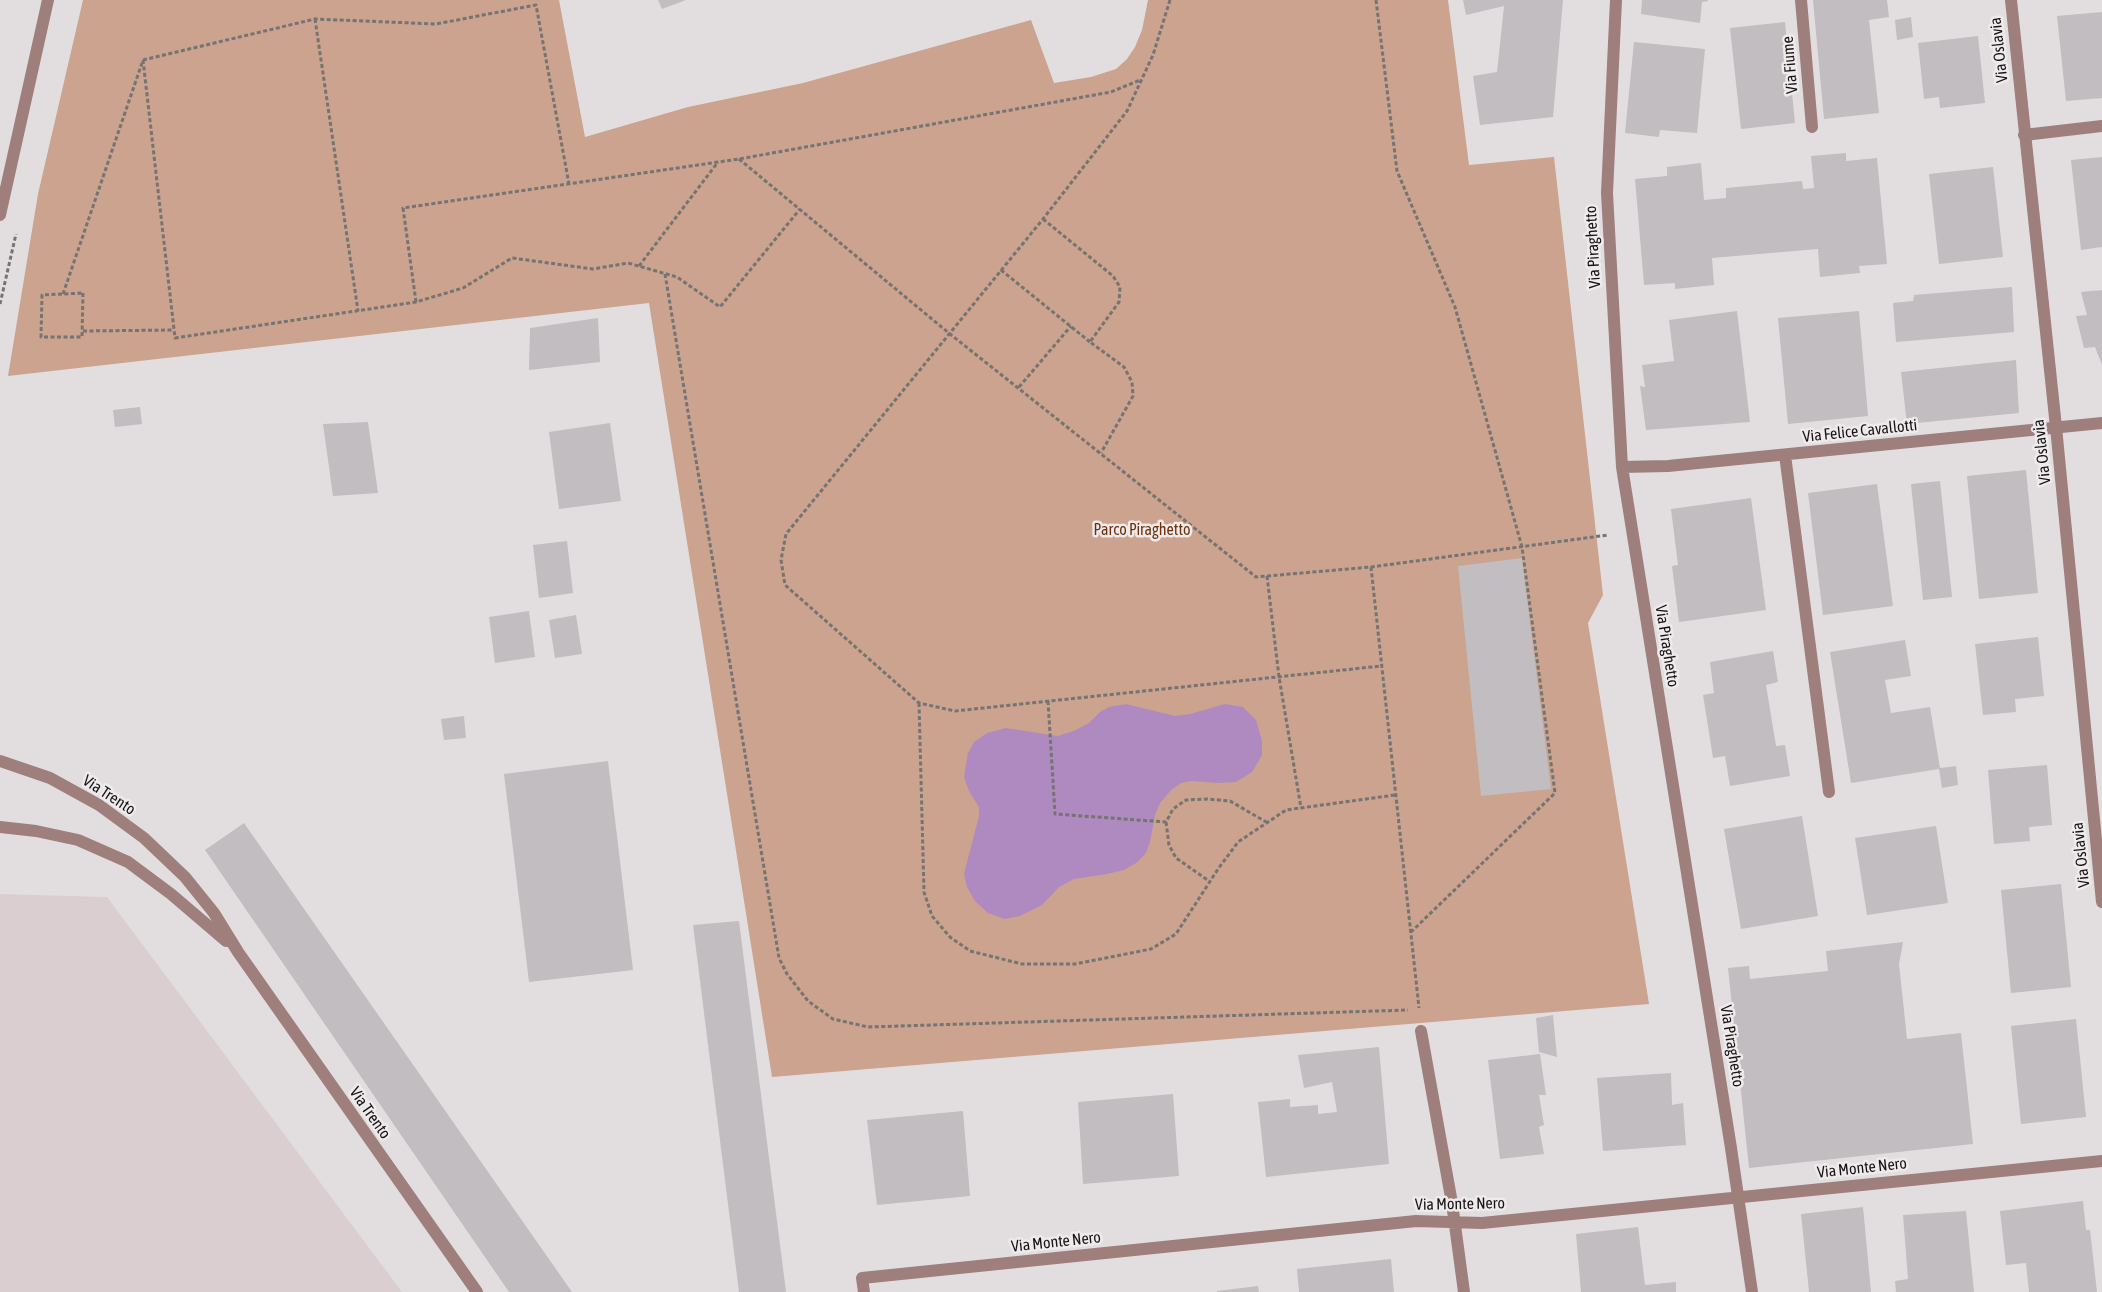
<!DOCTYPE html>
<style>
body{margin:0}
canvas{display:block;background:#e2dedf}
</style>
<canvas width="2102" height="1292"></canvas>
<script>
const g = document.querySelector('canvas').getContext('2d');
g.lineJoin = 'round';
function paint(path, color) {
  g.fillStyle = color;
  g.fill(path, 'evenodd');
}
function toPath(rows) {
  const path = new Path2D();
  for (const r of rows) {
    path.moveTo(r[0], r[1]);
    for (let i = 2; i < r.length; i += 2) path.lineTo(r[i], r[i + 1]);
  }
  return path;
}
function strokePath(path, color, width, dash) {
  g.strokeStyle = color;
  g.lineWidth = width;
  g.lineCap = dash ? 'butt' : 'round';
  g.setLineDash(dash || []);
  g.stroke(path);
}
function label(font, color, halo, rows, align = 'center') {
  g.font = font + ' "Asap Condensed",sans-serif';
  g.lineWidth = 5;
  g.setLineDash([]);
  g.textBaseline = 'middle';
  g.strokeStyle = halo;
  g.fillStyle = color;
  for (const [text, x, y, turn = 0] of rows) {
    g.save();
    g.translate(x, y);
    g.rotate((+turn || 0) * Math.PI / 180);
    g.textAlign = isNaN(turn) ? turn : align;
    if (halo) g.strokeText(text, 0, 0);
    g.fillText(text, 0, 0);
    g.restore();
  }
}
const built = toPath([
 [0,894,107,897,402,1292,0,1292]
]);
const green = toPath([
 [83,0,559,0,585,137,688,107,803,83,1031,20,1054,83,1091,77,1116,69,1127,59,1135,47,1142,30,1148,0,1448,0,1469,165,1554,157,1603,595,1588,623,1649,1004,772,1077,649,303,8,376,38,194]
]);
const water = toPath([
 [1126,704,1175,716,1190,714,1225,704,1243,707,1256,720,1262,741,1262,755,1252,772,1236,782,1217,783,1192,781,1181,783,1171,790,1160,803,1155,815,1150,842,1146,853,1136,863,1124,870,1107,874,1074,879,1059,887,1042,905,1020,916,1005,919,988,913,975,901,967,887,964,874,979,816,979,807,969,791,964,777,968,753,974,742,987,733,1006,728,1058,736,1076,730,1089,723,1100,712,1109,707]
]);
const building = toPath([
 [658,0,686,0,662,9],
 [1463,0,1563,0,1553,117,1480,125,1473,76,1497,72,1504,6,1466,15],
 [1642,0,1708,0,1708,1,1702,2,1700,23,1641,14],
 [1813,0,1887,0,1889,17,1869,20,1879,113,1824,119],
 [2102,12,2102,98,2066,101,2057,16],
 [1911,17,1913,37,1897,40,1895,20],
 [1785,22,1795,123,1741,129,1730,28],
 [1978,36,1985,103,1940,108,1939,97,1924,99,1918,43],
 [1634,42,1705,49,1697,133,1660,130,1659,137,1625,133],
 [1846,153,1846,161,1877,158,1887,264,1859,266,1860,273,1820,277,1818,249,1712,258,1714,285,1675,289,1675,283,1644,285,1635,179,1667,176,1667,167,1701,163,1704,200,1726,198,1726,188,1802,181,1803,189,1814,188,1811,156],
 [2102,157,2102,247,2081,250,2071,160],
 [1993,167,2003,257,1939,264,1929,174],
 [2012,287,2014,332,1896,342,1893,303,1913,301,1914,295],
 [2102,290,2102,365,2095,347,2084,348,2076,316,2087,315,2081,292],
 [1737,311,1750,422,1646,430,1640,386,1645,387,1642,365,1674,361,1669,320],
 [1859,311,1868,416,1788,424,1778,318],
 [598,318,600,362,529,370,530,328],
 [2016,360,2019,413,1907,424,1901,372],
 [140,407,142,424,115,427,113,410],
 [368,422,378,493,333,496,323,424],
 [610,423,621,501,559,509,549,432],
 [2026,470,2038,593,1979,599,1967,476],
 [1940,481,1952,597,1923,600,1911,484],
 [1877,484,1893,606,1823,615,1808,493],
 [1751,498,1766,610,1679,622,1672,566,1678,565,1671,509],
 [567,541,573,593,539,598,533,545],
 [1522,558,1551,789,1481,796,1458,566],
 [529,611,535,657,495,663,489,617],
 [576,615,582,654,555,658,549,620],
 [2038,637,2044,696,2015,699,2016,712,1983,715,1975,644],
 [1905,640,1911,676,1885,680,1891,713,1930,707,1940,768,1956,766,1958,785,1942,788,1939,769,1851,783,1830,652],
 [1773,651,1778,682,1766,685,1776,746,1785,745,1790,776,1730,786,1725,756,1713,758,1703,695,1714,693,1710,662],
 [464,716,466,738,444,740,441,719],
 [608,761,633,970,529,982,504,774],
 [2047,765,2052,825,2029,827,2030,841,1994,844,1988,770],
 [1802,816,1818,916,1741,929,1724,829],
 [244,823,572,1292,509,1292,205,850],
 [1936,826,1948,903,1867,915,1855,838],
 [2061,884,2071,987,2011,993,2001,890],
 [739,921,786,1292,739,1292,693,925],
 [1903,942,1899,964,1907,1039,1961,1033,1973,1144,1749,1168,1728,968,1749,966,1750,979,1828,971,1826,951],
 [1553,1015,1557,1057,1539,1052,1536,1018],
 [2076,1019,2086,1117,2021,1124,2011,1026],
 [1379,1047,1389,1164,1266,1177,1258,1102,1290,1099,1290,1107,1318,1105,1318,1114,1337,1112,1332,1082,1304,1088,1298,1055],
 [1540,1054,1546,1095,1539,1095,1544,1125,1539,1127,1544,1154,1500,1159,1488,1060],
 [1671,1073,1672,1105,1683,1103,1686,1145,1603,1151,1597,1078],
 [1173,1094,1179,1176,1083,1184,1078,1102],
 [963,1111,970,1196,877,1205,867,1120],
 [2083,1201,2086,1230,2090,1230,2097,1292,2029,1292,2026,1263,2006,1265,2000,1211],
 [1863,1207,1871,1292,1809,1292,1801,1214],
 [1966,1211,1974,1292,1896,1292,1895,1281,1908,1279,1903,1215],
 [1638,1227,1645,1285,1676,1282,1676,1292,1581,1292,1576,1234],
 [1391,1259,1394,1292,1299,1292,1297,1269],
 [1258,1286,1259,1292,1217,1292,1217,1291]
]);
const path = toPath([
 [1170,0,1153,55,1127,111,1043,219,786,534,781,560,785,585,919,703,955,711,1381,666],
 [1376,0,1397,171,1455,307,1522,547,1555,793,1410,933],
 [315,19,358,311],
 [143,60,175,338,416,302,463,288,512,258,593,269,628,263,677,277,720,307,800,209],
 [143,60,315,19,436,24,536,5,569,184],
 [739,159,950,334,1256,577,1371,567,1608,535],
 [1043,219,1113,276,1120,287,1119,302,1090,342,1124,367,1132,382,1133,396,1101,453],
 [639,266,718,162],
 [1001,270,1090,342],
 [665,274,779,958,787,974,808,1001,833,1019,868,1027,1408,1010],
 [83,293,82,337,41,337,42,295,83,293],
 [63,294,142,63],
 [416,302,403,208,739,159,1111,92,1140,80],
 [0,304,16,234],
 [83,331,174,330],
 [1019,387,1071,326],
 [1371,567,1419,1008],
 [1267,576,1279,677,1301,808],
 [1048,701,1055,814,1166,822,1173,809,1186,800,1207,799,1230,801,1268,823],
 [919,703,924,892,932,916,950,937,970,951,1022,964,1075,964,1151,949,1176,934,1218,869,1238,842,1286,810,1395,795],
 [1166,822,1169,845,1176,858,1209,881]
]);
const minor = toPath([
 [1616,0,1607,193,1622,467,1731,1148,1752,1292],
 [1801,0,1812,127],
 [2011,0,2056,427,2102,902],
 [2024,135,2102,126],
 [0,215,48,0],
 [1785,455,1829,792],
 [1622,467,1668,466,2102,423],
 [0,761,50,778,99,805,144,838,185,877,214,913,238,952,477,1292],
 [0,827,36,831,78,840,128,862,171,894,226,941],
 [1421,1031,1452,1203,1464,1292],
 [864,1292,862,1278,1416,1221,1482,1223,2102,1161]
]);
const streetNames = [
 ["Via Oslavia",1999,50,-96],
 ["Via Fiume",1790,65,-95],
 ["Via Piraghetto",1593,247,-93],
 ["Via Felice Cavallotti",1860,431,-6],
 ["Via Oslavia",2042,452,-96],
 ["Via Piraghetto",1667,646,81],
 ["Via Trento",109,795,33],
 ["Via Oslavia",2081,855,-96],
 ["Via Piraghetto",1732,1046,81],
 ["Via Trento",370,1113,55],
 ["Via Monte Nero",1862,1168,-6],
 ["Via Monte Nero",1460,1204,-1],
 ["Via Monte Nero",1056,1242,-6]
];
const parkNames = [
 ["Parco Piraghetto",1142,530]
];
paint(built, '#dbced1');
paint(green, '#cba38e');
paint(water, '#ae8ac1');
paint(building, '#c1bdc0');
strokePath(path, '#767373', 3, [4, 2.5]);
strokePath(minor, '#9f7f7c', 12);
label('16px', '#161414', '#efebec', streetNames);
label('16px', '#6a310b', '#efebec', parkNames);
</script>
